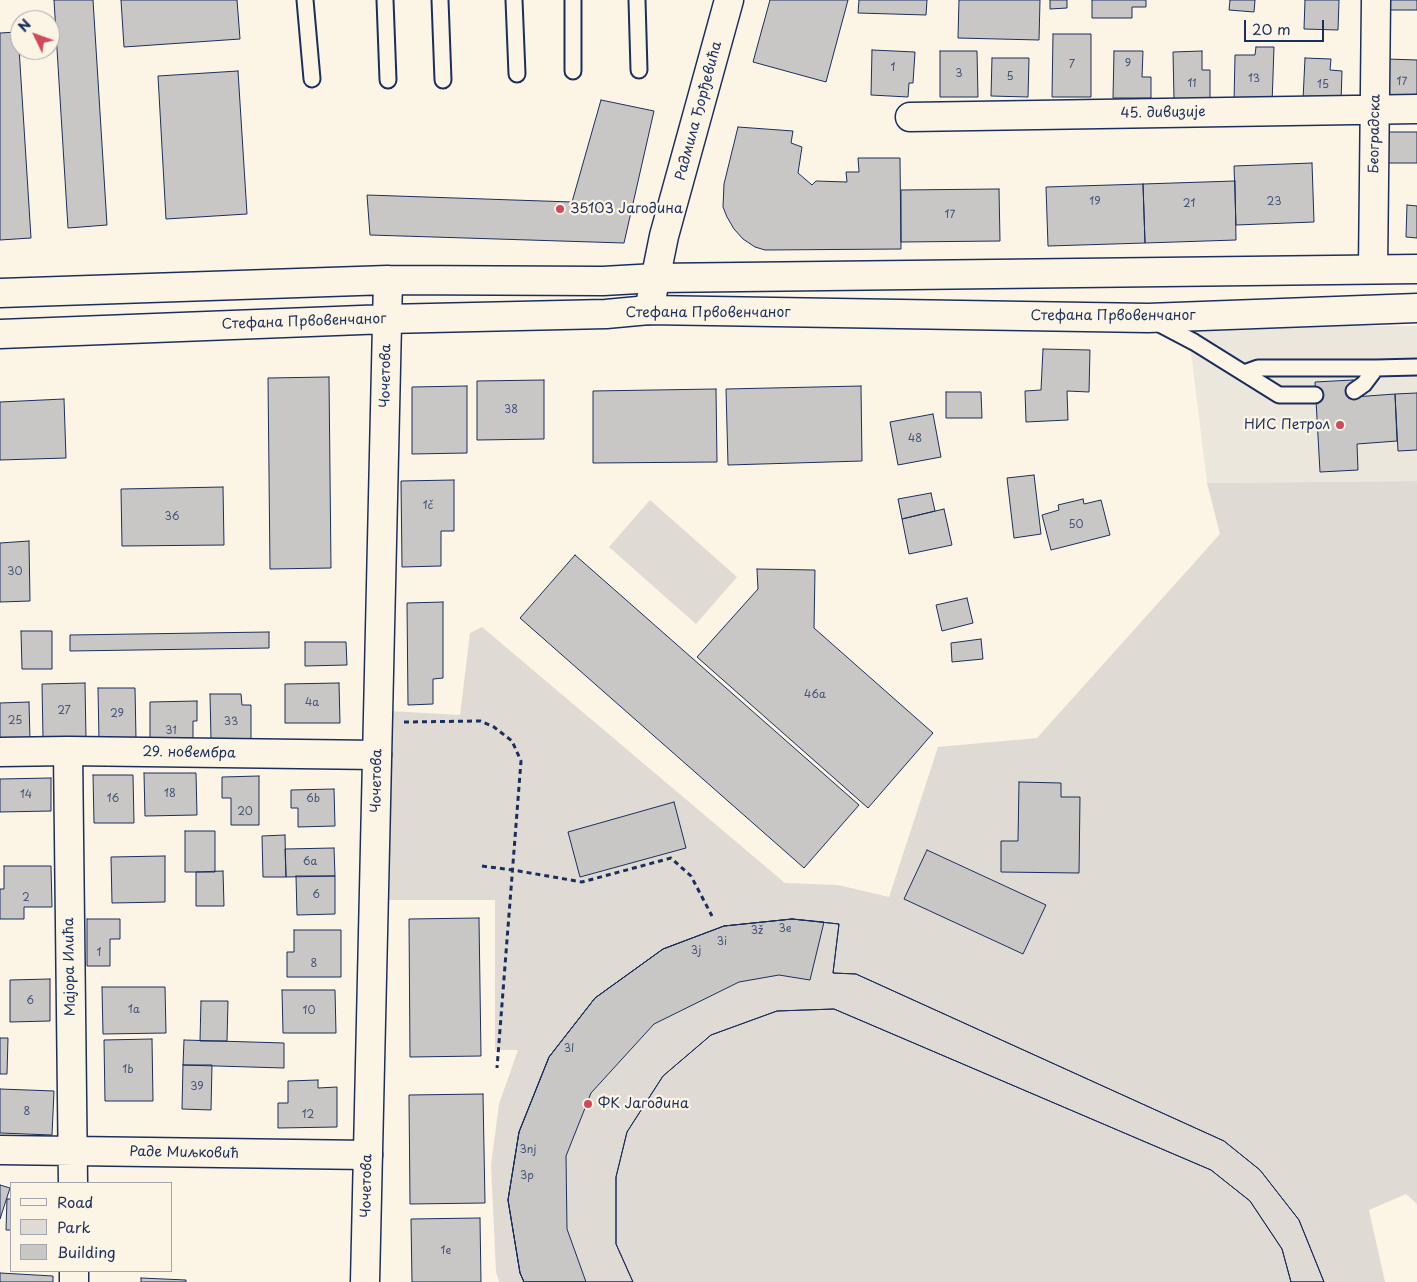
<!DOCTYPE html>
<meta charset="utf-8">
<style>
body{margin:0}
#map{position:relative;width:1417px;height:1282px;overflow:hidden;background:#fcf5e5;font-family:"Playpen Sans",sans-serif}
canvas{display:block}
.legend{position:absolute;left:10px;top:1182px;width:162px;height:90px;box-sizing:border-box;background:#fcf5e5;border:1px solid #a2a6af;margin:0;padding:6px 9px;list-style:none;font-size:15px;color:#1b2f5e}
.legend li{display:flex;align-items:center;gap:10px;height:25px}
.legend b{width:25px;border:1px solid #a2a6af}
.north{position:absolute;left:10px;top:10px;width:50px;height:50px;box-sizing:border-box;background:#fcf5e5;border:1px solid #a2a6af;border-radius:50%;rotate:312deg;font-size:14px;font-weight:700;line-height:20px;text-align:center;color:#1b2f5e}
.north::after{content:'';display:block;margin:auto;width:18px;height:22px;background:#d1495b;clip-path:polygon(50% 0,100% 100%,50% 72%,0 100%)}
.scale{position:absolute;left:1244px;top:20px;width:80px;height:22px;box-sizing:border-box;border:2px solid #1b2f5e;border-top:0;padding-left:6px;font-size:15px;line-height:18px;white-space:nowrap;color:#1b2f5e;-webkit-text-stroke:4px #fcf5e5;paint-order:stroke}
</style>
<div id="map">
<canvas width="1417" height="1282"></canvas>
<ul class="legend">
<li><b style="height:6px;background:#fcf5e5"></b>Road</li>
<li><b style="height:14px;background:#dfdbd4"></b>Park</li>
<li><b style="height:14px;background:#c8c7c6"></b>Building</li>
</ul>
<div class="north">N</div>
<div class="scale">20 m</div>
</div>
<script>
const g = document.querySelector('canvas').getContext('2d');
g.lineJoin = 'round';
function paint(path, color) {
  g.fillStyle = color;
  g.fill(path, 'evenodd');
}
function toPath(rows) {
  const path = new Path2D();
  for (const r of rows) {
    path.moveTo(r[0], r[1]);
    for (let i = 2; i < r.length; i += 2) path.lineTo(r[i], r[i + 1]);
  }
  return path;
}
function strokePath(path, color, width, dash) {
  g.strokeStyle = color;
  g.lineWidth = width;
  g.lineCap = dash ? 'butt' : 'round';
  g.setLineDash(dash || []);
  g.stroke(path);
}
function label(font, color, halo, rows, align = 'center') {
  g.font = font + ' "Playpen Sans",sans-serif';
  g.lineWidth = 4.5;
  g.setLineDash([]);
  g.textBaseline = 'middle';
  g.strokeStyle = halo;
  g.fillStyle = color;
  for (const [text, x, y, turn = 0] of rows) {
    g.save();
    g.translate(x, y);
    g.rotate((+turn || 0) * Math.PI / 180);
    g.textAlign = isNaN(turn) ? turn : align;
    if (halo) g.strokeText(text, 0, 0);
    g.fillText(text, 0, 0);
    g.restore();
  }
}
const built = toPath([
 [1152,326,1417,326,1417,481,1207,483,1191,352]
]);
const green = toPath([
 [1417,481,1417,1204,1406,1194,1369,1210,1385,1282,499,1282,496,1272,491,1165,499,1104,518,1050,495,1050,495,900,386,900,389,711,460,715,470,633,482,627,785,883,838,885,889,897,938,747,1037,738,1220,534,1207,483],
 [650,500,737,577,696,624,609,547]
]);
const building = toPath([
 [54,0,93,0,107,225,68,228,54,0],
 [121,0,237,0,240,39,124,47,121,0],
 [770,0,848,0,826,82,753,62,770,0],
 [859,0,927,0,926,15,858,13,859,0],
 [959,0,1040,0,1039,40,958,38,959,0],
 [1050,0,1067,0,1067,8,1050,9,1050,0],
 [1092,0,1146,0,1146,7,1132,7,1132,18,1092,18,1092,0],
 [1230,0,1255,0,1254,12,1229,10,1230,0],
 [1305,0,1339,0,1338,30,1304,29,1305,0],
 [1381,0,1417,0,1417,10,1381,10,1381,0],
 [18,32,31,238,0,240,0,33,18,32],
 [1053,34,1091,34,1091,97,1052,97,1053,34],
 [1256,47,1274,47,1272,104,1234,103,1235,55,1255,55,1256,47],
 [872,50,915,52,913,83,909,83,908,97,871,95,872,50],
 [940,51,977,51,978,97,940,97,940,51],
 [1114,51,1143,51,1142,77,1151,77,1151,98,1113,98,1114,51],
 [1202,51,1202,70,1210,70,1210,98,1174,99,1173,52,1202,51],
 [992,58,1029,58,1028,97,991,96,992,58],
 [1305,58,1331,59,1330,70,1342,71,1341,102,1303,100,1305,58],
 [1387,59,1417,60,1417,104,1387,104,1387,59],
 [238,71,247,214,166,219,158,76,238,71],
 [601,100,654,111,624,243,370,235,367,195,572,202,601,100],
 [738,127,793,131,791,143,802,147,798,173,812,185,816,181,847,182,846,172,859,172,858,158,900,158,901,249,765,250,755,247,743,239,734,229,727,217,723,207,724,184,738,127],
 [1385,132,1417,132,1417,163,1385,163,1385,132],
 [1312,163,1314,222,1236,225,1234,166,1312,163],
 [1235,181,1236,240,1145,243,1143,184,1235,181],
 [1143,184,1145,243,1048,246,1046,187,1143,184],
 [999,189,1000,241,901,242,901,190,999,189],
 [1407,205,1417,206,1417,238,1406,237,1407,205],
 [1043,349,1090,350,1089,392,1067,391,1068,420,1026,422,1025,391,1041,390,1043,349],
 [329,377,331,568,270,569,268,378,329,377],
 [544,380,544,439,477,440,477,381,544,380],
 [1353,380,1354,397,1395,394,1397,441,1357,444,1358,470,1320,472,1315,382,1353,380],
 [467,386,467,453,412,454,412,387,467,386],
 [861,386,862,461,728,465,726,389,861,386],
 [716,389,717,462,593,463,593,391,716,389],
 [946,392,981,392,982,418,946,418,946,392],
 [1417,393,1417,450,1398,451,1395,394,1417,393],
 [64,399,66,458,0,460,0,402,64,399],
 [933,414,941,457,898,465,890,422,933,414],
 [1034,475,1041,534,1014,538,1007,478,1034,475],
 [454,480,454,531,441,531,441,566,402,567,401,481,454,480],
 [223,487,224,545,122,546,121,489,223,487],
 [931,493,935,511,902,519,898,499,931,493],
 [1083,499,1084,504,1101,500,1110,535,1051,550,1042,515,1059,510,1058,505,1083,499],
 [944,509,952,545,909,554,902,519,944,509],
 [29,541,30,601,0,602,0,543,29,541],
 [575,555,859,805,804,868,520,618,575,555],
 [757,569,815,570,814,628,933,733,868,808,697,657,758,589,757,569],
 [967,598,973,623,942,631,936,605,967,598],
 [443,602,443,678,433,679,433,704,408,705,407,603,443,602],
 [21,631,52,631,52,669,22,669,21,631],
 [269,632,269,648,70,651,70,635,269,632],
 [981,639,983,659,952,662,951,643,981,639],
 [305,642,346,642,347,665,305,666,305,642],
 [85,683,86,739,43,739,42,684,85,683],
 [339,683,340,723,285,723,285,684,339,683],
 [98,688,135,688,136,739,99,740,98,688],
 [210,694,241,694,242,705,251,705,251,739,211,739,210,694],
 [197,701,197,721,193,721,193,741,150,742,150,702,197,701],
 [29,702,30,740,0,740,0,703,29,702],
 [144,773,196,773,197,815,145,816,144,773],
 [93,775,133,775,134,823,94,823,93,775],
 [259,776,259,825,231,825,231,798,222,798,222,777,259,776],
 [51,778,51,811,0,812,0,779,51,778],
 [1019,782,1061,783,1061,797,1080,797,1079,873,1001,872,1001,841,1018,841,1019,782],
 [334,789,335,826,298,827,298,808,291,808,291,790,334,789],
 [674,802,686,848,580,877,568,832,674,802],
 [185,831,215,831,215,872,185,872,185,831],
 [285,835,286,877,263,877,262,836,285,835],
 [334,848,335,876,286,877,285,849,334,848],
 [927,850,1046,905,1023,954,904,899,927,850],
 [165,856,165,902,112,903,111,857,165,856],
 [4,866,51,866,52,907,24,907,24,919,0,919,0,889,4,889,4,866],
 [223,871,224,906,196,906,196,872,223,871],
 [296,876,335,876,335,914,297,915,296,876],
 [479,918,481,1056,410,1057,409,919,479,918],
 [87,919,120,919,120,939,110,939,110,966,87,966,87,919],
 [792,919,839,924,833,973,856,974,1224,1141,1260,1170,1299,1220,1324,1282,1291,1282,1282,1249,1250,1201,1211,1170,834,1009,777,1011,711,1035,663,1076,627,1132,616,1177,616,1244,633,1282,524,1282,520,1273,508,1200,519,1132,549,1057,595,998,663,949,724,926,792,919],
 [792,919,839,924,833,973,856,974,1224,1141,1260,1170,1299,1220,1324,1282,1291,1282,1282,1249,1250,1201,1211,1170,834,1009,777,1011,711,1035,663,1076,627,1132,616,1177,616,1244,633,1282,524,1282,520,1273,508,1200,519,1132,549,1057,595,998,663,949,724,926,792,919],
 [792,919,824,922,810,980,779,975,739,982,654,1024,591,1093,566,1156,567,1229,586,1282,524,1282,520,1273,508,1200,519,1132,549,1057,595,998,663,949,724,926,792,919],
 [294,930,341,930,341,977,287,977,287,952,294,952,294,930],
 [50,979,50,1021,10,1022,10,980,50,979],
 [102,987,165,987,166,1033,103,1034,102,987],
 [282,990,335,990,336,1033,283,1033,282,990],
 [201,1001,228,1001,227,1041,200,1041,201,1001],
 [0,1038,8,1038,7,1074,0,1074,0,1038],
 [152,1039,153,1101,105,1101,104,1040,152,1039],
 [184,1040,284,1043,284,1068,183,1065,184,1040],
 [183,1065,212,1065,211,1110,182,1109,183,1065],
 [318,1080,318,1088,337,1087,337,1127,278,1128,278,1103,288,1103,288,1081,318,1080],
 [0,1089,54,1091,52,1135,0,1133,0,1089],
 [483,1094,485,1203,410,1204,409,1095,483,1094],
 [0,1185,10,1188,0,1219,0,1185],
 [7,1199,11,1199,11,1230,6,1230,7,1199],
 [480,1218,481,1282,412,1282,411,1219,480,1218],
 [0,1273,53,1276,53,1282,0,1282,0,1273],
 [141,1278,186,1280,186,1282,141,1282,141,1278]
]);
const path = toPath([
 [404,722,480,721,494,727,512,741,521,761,497,1068],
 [482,866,513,870,582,882,671,858,691,876,712,916]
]);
const lane = toPath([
 [305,0,312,79],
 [385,0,388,80],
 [440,0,443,80],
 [514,0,517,74],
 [637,0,639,70],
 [573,71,573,0],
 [1156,322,1194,342,1279,395,1315,395],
 [1244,373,1258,368,1376,368],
 [1354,391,1364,384,1376,368,1417,367]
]);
const street = toPath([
 [910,117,1417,109],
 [1373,269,1376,0],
 [649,310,664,236,729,0],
 [68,751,73,1183],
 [0,752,68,751,377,755],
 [0,1150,368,1155],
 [74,1271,74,1282]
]);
const secondary = toPath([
 [0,293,388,280,603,281,656,278,1417,269],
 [0,334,387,319,606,314,649,310,1148,318,1417,308],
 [365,1282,388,280]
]);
const markers = [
 [560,209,5,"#d1495b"],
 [1340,425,5,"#d1495b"],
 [588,1104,5,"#d1495b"]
];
const numberNames = [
 ["9",1128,64],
 ["7",1072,65],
 ["1",893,68],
 ["3",959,74],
 ["5",1010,77],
 ["13",1254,79],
 ["17",1402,82],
 ["11",1192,84],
 ["15",1323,85],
 ["19",1095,202],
 ["23",1274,202],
 ["21",1189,204],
 ["17",950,215],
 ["38",511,410],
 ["48",915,439],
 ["1č",428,506],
 ["36",172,517],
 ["50",1076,525],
 ["30",15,572],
 ["46a",815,695],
 ["4a",312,703],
 ["27",64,711],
 ["29",117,714],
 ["25",15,721],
 ["33",231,722],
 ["31",171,731],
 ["18",170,794],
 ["14",26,795],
 ["16",113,799],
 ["6b",313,799],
 ["20",245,812],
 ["6a",310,862],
 ["6",316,895],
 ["2",26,898],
 ["3e",785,929],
 ["3ž",757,931],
 ["3i",722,942],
 ["3j",696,951],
 ["1",99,953],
 ["8",314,964],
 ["6",30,1001],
 ["1a",134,1010],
 ["10",309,1011],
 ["3l",569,1049],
 ["1b",128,1070],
 ["39",197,1087],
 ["8",27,1112],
 ["12",308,1115],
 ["3nj",528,1150],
 ["3p",527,1176],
 ["1e",446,1251]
];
const streetNames = [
 ["Радмила Ђорђевића",699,111,-75],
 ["45. дивизије",1163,113,-1],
 ["Београдска",1375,134,-89],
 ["Стефана Првовенчаног",708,313],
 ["Стефана Првовенчаног",1113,316],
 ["Стефана Првовенчаног",304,322,-2],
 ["Чочетова",386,376,-89],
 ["29. новембра",189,753,1],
 ["Чочетова",377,781,-89],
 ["Мајора Илића",70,967,-91],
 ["Раде Миљковић",184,1153,1],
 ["Чочетова",367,1186,-89]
];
const poiNames = [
 ["35103 Јагодина",570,209],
 ["НИС Петрол",1330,425,"right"],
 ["ФК Јагодина",598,1104]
];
paint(built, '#ece7dc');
paint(green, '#dfdbd4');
paint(building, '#c8c7c6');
strokePath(building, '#1b2f5e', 1);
strokePath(lane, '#1b2f5e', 19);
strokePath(street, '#1b2f5e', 31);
strokePath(secondary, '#1b2f5e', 31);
strokePath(path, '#1b2f5e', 3, [5, 4]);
strokePath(lane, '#fcf5e5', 15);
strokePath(street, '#fcf5e5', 28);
strokePath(secondary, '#fcf5e5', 28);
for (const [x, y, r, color] of markers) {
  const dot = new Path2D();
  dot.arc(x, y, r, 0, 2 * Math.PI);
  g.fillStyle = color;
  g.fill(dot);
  strokePath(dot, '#fcf5e5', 2);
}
label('11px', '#465578', null, numberNames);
label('14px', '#1b2f5e', '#fcf5e5', streetNames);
label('14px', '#1b2f5e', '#fcf5e5', poiNames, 'left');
</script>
